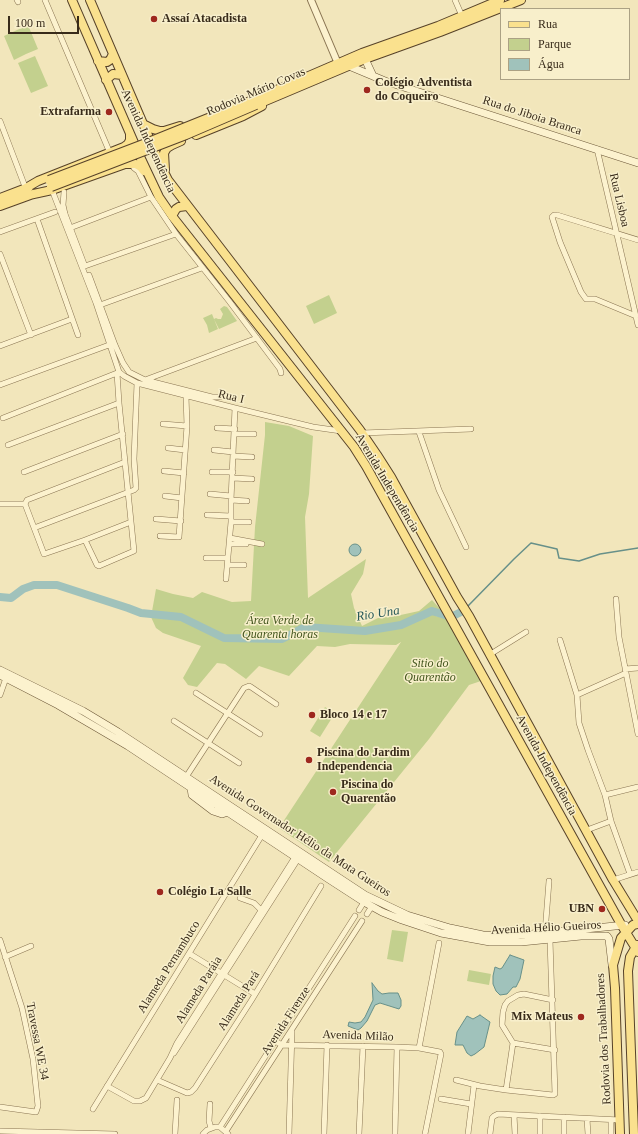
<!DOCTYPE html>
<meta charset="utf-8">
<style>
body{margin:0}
#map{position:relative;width:638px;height:1134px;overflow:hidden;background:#f2e6bb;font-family:Georgia,serif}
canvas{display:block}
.legend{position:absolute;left:500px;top:8px;width:130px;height:72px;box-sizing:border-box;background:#f8efcb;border:1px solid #aba184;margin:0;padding:5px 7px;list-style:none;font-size:12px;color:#382b1a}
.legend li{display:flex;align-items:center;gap:8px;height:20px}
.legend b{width:20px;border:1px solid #aba184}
.scale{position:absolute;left:8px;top:16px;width:71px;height:18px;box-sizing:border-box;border:2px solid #382b1a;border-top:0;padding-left:5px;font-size:12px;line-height:14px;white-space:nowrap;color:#382b1a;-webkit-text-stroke:3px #f8efcb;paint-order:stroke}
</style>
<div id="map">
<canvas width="638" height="1134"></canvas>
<ul class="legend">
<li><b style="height:5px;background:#fae18e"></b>Rua</li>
<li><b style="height:11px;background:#c3d08e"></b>Parque</li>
<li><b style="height:11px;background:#a0c2bb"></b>Água</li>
</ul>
<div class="scale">100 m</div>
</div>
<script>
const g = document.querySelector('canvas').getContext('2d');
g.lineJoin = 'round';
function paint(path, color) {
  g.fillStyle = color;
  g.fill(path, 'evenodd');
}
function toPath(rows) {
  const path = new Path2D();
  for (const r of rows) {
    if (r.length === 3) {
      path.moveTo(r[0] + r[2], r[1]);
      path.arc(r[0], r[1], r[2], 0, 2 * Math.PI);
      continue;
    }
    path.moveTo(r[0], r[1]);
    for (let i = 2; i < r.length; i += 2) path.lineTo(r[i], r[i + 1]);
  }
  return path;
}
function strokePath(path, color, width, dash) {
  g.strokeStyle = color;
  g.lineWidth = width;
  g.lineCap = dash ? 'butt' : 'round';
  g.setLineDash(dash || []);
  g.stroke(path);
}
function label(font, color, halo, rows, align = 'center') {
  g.font = font + ' Georgia,serif';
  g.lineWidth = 3;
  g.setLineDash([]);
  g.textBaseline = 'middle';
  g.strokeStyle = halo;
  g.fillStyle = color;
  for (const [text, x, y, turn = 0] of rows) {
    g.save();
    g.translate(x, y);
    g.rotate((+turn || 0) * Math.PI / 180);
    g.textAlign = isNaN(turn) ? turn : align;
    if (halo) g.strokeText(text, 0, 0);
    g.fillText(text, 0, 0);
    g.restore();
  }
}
const green = toPath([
 [28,25,38,49,26,54,18,36,26,54,14,60,4,36],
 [35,56,48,86,31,93,18,63],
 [329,295,337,313,314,324,306,306],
 [224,306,227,307,237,321,219,329,214,319,216,318,218,319,221,319,223,314,220,309],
 [212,314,218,329,209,333,207,325,203,318],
 [265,422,289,426,313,436,309,494,305,517,308,598,366,559,363,574,351,594,354,608,362,626,378,618,396,616,419,611,432,600,442,611,436,616,447,619,481,681,469,685,429,739,329,862,279,828,401,642,396,645,350,644,335,647,317,646,289,676,259,666,246,679,225,664,217,663,197,687,188,685,183,678,201,646,163,633,156,628,151,617,156,589,173,594,193,598,202,592,232,602,251,601,255,527,265,435],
 [325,707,335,713,320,737,310,731],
 [392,930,408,932,403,962,387,959],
 [469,970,491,974,489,985,467,981]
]);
const water = toPath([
 [355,550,6],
 [510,955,524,960,520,979,516,987,513,987,507,994,500,995,496,991,493,984,493,976,495,967,500,969,502,968,510,955],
 [372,983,378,991,382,994,389,993,398,993,401,1000,401,1006,399,1009,380,1003,375,1005,367,1021,361,1028,358,1030,348,1026,349,1022,355,1023,361,1022,365,1017,373,1000,372,983],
 [480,1015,490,1022,484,1047,475,1054,471,1056,467,1053,463,1045,455,1045,457,1032,467,1016,473,1019,480,1015]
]);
const stream = toPath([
 [467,607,514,559,531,543,557,549,559,558,579,561,600,554,638,548]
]);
const river = toPath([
 [0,597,11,598,23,589,34,585,57,585,128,608,141,613,181,617,224,638,282,639,305,627,365,631,401,625,432,611,451,617,465,610]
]);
const minor = toPath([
 [17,0,18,2],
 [45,0,110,153],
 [455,0,462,16],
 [0,121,24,184],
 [597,149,638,325],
 [134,168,138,171,151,197,176,234,229,301,280,369,281,373],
 [52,190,96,303,119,372,124,376,137,383,235,408,313,427,341,431],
 [64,192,63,205,65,214,84,264],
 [37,219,78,335],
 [70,228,151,197],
 [0,232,55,212],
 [0,254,31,335],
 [85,266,176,234],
 [89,275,115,345,123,363,129,372,145,380,212,397,220,397],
 [100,305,202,268],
 [636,316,595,299,586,299,581,292,560,242,552,217,554,215,557,215,638,240],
 [0,346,72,319],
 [145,380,257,338],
 [0,385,109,345],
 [3,418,117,373],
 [163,424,187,426],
 [217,428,235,429],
 [419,432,439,490,466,547],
 [362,433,471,429],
 [235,434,254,434],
 [8,445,119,403],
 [168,448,185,450],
 [214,450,233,452],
 [233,456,252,457],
 [125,462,27,500,25,504,44,554,85,540,131,522],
 [164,471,184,473],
 [24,472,123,434],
 [212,472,233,472],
 [233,478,252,479],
 [210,494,231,496],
 [165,496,182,498],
 [231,500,247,501],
 [0,504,25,504],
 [207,515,231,516],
 [156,519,181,521],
 [231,522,249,522],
 [34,528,134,490,136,488,134,459,137,383],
 [160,536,179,537,187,426,186,396],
 [230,538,262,544],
 [85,540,97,565,99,566,134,551,119,403,117,373,119,372],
 [229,544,246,544],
 [206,558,228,558],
 [228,565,244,565],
 [226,579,231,522,231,500,235,408],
 [616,599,619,637,638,734],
 [560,640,577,695,579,723,588,750,605,795,611,821,630,874],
 [489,655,526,632],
 [625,669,638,668],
 [196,693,260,734],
 [0,695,6,678],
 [577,695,626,673],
 [174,721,239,763],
 [186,777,244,688,249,686,251,687,276,704],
 [605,795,638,787],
 [587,830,611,821],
 [613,880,638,872],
 [240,898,254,903,261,910],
 [359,910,364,902],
 [367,914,372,906],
 [545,933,549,881],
 [0,940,22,1008,33,1059,38,1106,36,1112,0,1107],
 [190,954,255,994],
 [5,957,31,946],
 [275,1041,282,1045,397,1047,419,1048,440,1052,441,1054,425,1134],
 [513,1043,502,1025,503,1012,505,1005,508,1001,518,995,524,994,553,1000],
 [513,1043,555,1050],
 [419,1048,439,943],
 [174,1053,298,859],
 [157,1080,187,1093,191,1092,195,1088,251,1001,321,886],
 [456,1080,480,1086,506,1090,553,1095,555,1094,550,940],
 [107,1086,134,1101,140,1101,146,1098,170,1058,177,1043,295,857],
 [506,1090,513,1043],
 [441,1099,471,1104],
 [210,1104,209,1121,211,1128],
 [93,1109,262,835],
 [514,1115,515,1134],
 [540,1116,540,1134],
 [564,1117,564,1134],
 [587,1119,588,1134],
 [611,1120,611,1134],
 [220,1127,355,916],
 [0,1131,115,1134],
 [226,1131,362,921],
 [175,1134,177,1100],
 [203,1134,207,1130,215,1127,220,1127,228,1134],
 [289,1134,292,1031],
 [324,1134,327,1045],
 [359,1134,363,1046],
 [395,1134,397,1047],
 [468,1134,474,1085],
 [490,1134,492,1118,494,1116,498,1114,620,1120]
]);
const tertiary = toPath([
 [311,0,339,66]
]);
const secondary = toPath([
 [365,59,373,76],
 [349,66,385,81,638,163],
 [0,670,83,711,118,732,365,895,407,915,450,928,483,935,504,936,545,933,625,925],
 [0,675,58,705,128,746,327,878,364,902,382,912,402,920,441,933,490,942,521,942,581,936,607,936,609,939,612,965],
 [191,788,192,795,213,811,222,814,225,813,228,809]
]);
const primary = toPath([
 [72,0,142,161,159,197,172,216,354,447,366,466,622,926,638,952],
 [90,0,162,168,168,180,360,430,377,455,391,477,457,597,469,616,613,880,638,921],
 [98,61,107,62,110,60,113,54],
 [106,80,113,74,122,75],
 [253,100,362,53,438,26,500,0],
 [256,105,365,59,440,32,521,0],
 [143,124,153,129,160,131,164,131,180,126],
 [196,135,243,116,262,106],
 [165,170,164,153,167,148,172,145,181,141],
 [26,188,38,181,124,147,128,144,130,140,130,134],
 [29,195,52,190,125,164,136,164,141,167,144,171],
 [0,198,29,187],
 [0,206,33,194],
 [172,216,176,209,179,207,187,206],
 [620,1134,615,988,613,965,621,938,633,925,638,924],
 [634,1134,628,971,630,957,637,945]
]);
const primaryBridge = toPath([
 [49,180,146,143,253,100],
 [51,187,186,135,256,105]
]);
const markers = [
 [154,19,4,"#9e281e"],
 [367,90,4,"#9e281e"],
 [109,112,4,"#9e281e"],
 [312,715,4,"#9e281e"],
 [309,760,4,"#9e281e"],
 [333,792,4,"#9e281e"],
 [160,892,4,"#9e281e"],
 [602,909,4,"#9e281e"],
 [581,1017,4,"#9e281e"]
];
const poiNames = [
 ["Assaí Atacadista",162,19],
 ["Colégio Adventista",375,83],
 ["do Coqueiro",375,97],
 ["Extrafarma",101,112,"right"],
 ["Bloco 14 e 17",320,715],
 ["Piscina do Jardim",317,753],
 ["Independencia",317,767],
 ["Piscina do",341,785],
 ["Quarentão",341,799],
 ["Colégio La Salle",168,892],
 ["UBN",594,909,"right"],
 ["Mix Mateus",573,1017,"right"]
];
const streetNames = [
 ["Rodovia Mário Covas",256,92,-23],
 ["Rua do Jiboia Branca",532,116,18],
 ["Avenida Independência",148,141,65],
 ["Rua Lisboa",619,200,77],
 ["Rua I",231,397,14],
 ["Avenida Independência",387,483,59],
 ["Avenida Independência",546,765,61],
 ["Avenida Governador Hélio da Mota Gueiros",300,836,33],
 ["Avenida Hélio Gueiros",546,928,-3],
 ["Alameda Pernambuco",169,967,-58],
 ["Alameda Paráia",199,990,-58],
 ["Alameda Pará",239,1001,-58],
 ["Avenida Firenze",286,1021,-57],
 ["Avenida Milão",358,1036,2],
 ["Rodovia dos Trabalhadores",604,1039,-93],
 ["Travessa WE 34",37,1041,79]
];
const parkNames = [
 ["Área Verde de",280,621],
 ["Quarenta horas",280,635],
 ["Sitio do",430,664],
 ["Quarentão",430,678]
];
const waterNames = [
 ["Rio Una",378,614,-9]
];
paint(green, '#c3d08e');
paint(water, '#a0c2bb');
strokePath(water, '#679089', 1);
strokePath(stream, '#679089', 1.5);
strokePath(river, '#a0c2bb', 8);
strokePath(minor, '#8a7553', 6);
strokePath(tertiary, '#8a7553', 8);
strokePath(secondary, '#6b5637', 8);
strokePath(primary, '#574229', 10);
strokePath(minor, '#fcf2ce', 5);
strokePath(tertiary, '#fcf2ce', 6);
strokePath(secondary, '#fcf2ce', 7);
strokePath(primary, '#fae18e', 8);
strokePath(primaryBridge, '#574229', 10, []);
strokePath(primaryBridge, '#fae18e', 8);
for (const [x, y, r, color] of markers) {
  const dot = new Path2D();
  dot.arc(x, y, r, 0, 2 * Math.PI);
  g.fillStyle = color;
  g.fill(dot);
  strokePath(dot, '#f8efcb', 1.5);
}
label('bold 12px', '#382b1a', '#f8efcb', poiNames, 'left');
label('12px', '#382b1a', '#f8efcb', streetNames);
label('italic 12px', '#43561e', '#f8efcb', parkNames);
label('italic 13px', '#275859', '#f8efcb', waterNames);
</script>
